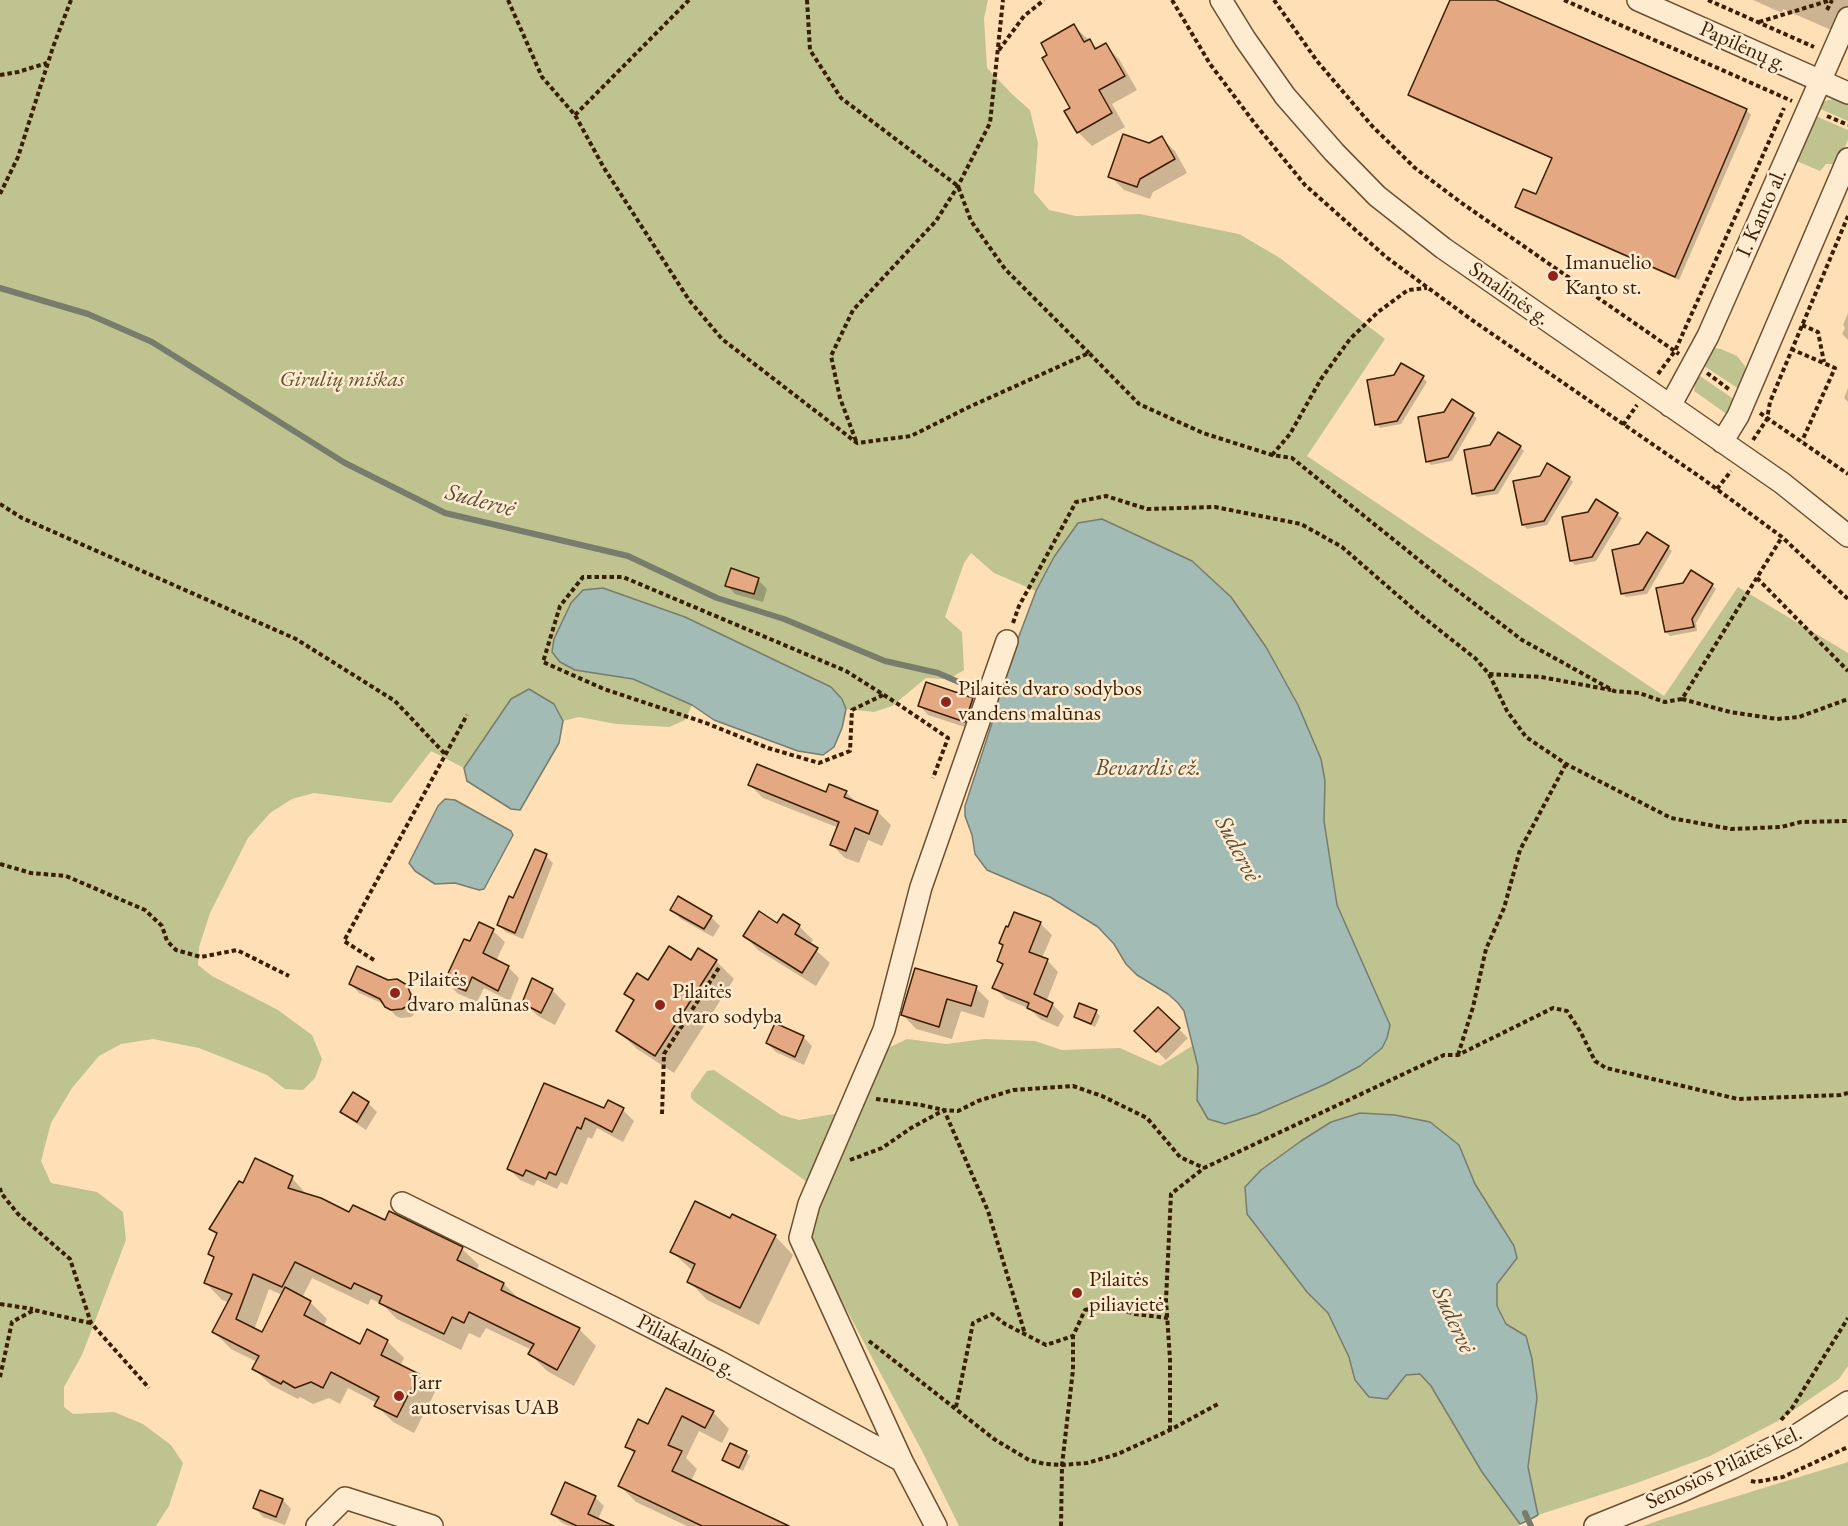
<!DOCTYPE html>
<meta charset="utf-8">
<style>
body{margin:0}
canvas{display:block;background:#ffe0b6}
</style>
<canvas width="1848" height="1526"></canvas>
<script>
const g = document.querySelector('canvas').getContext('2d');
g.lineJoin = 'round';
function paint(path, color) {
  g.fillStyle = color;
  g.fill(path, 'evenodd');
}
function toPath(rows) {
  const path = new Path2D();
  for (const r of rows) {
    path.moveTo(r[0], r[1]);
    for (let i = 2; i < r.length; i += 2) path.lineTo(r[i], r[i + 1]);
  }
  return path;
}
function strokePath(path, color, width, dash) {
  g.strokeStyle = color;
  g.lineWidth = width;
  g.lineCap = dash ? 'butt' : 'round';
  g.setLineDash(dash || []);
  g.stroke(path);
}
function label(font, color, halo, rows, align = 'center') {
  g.font = font + ' "EB Garamond",serif';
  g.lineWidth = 5;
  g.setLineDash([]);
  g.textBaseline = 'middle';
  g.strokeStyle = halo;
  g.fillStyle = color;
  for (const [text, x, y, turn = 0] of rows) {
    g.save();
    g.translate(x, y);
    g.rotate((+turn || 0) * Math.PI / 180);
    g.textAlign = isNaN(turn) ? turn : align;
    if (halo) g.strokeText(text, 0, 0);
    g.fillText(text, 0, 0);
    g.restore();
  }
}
const green = toPath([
 [0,0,988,0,984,18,987,68,1013,95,1030,110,1038,143,1034,192,1049,210,1076,216,1140,214,1239,234,1280,258,1385,339,1307,456,1664,696,1738,587,1848,653,1848,1366,1839,1379,1778,1421,1710,1456,1634,1484,1538,1515,1528,1467,1537,1398,1526,1336,1506,1324,1497,1306,1497,1284,1517,1258,1514,1246,1475,1184,1459,1145,1430,1122,1395,1115,1360,1113,1331,1122,1301,1141,1286,1264,1307,1292,1328,1313,1349,1357,1355,1380,1400,1384,1406,1375,1420,1374,1431,1386,1482,1472,1520,1524,1518,1526,959,1526,922,1451,813,1247,812,1231,821,1192,695,1102,691,1098,691,1093,707,1071,714,1070,781,1115,799,1120,857,1110,880,1059,888,1048,907,1039,946,1044,984,1039,1035,1041,1062,1050,1120,1048,1160,1066,1192,1046,1198,1067,1197,1100,1225,1124,1257,1114,1284,1103,1326,1084,1360,1066,1390,1025,1337,905,1324,821,1325,781,1298,705,1266,647,1231,597,1054,557,1036,591,994,573,971,553,964,563,945,617,962,632,964,670,954,676,943,679,926,678,892,706,874,712,846,709,842,699,831,687,685,617,603,588,584,590,571,603,552,652,560,662,575,670,633,679,658,689,692,705,685,720,669,727,616,724,579,717,563,721,554,704,511,699,464,768,431,751,391,803,314,793,292,799,270,813,248,838,210,913,199,947,198,965,212,976,278,1010,312,1035,322,1059,315,1078,303,1090,285,1089,267,1075,199,1048,153,1039,121,1044,99,1056,72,1088,51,1123,41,1161,51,1183,97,1192,123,1212,126,1240,82,1355,64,1387,64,1407,73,1414,114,1412,143,1424,171,1445,183,1463,169,1506,156,1526,0,1526],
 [1834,99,1848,105,1848,121,1816,107,1825,101],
 [1811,114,1848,130,1848,140,1838,164,1826,164,1820,171,1792,159],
 [1715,348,1721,349,1737,356,1745,366,1745,373,1739,389,1701,364,1706,354],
 [1697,374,1735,400,1728,415,1694,391],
 [1848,1462,1848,1526,1643,1526,1666,1518]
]);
const water = toPath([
 [1102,519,1192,561,1231,597,1266,647,1298,705,1321,759,1325,781,1324,821,1337,905,1390,1025,1387,1038,1382,1048,1360,1066,1326,1084,1257,1114,1225,1124,1208,1119,1197,1100,1198,1067,1184,1011,1178,1003,1168,994,1137,975,1126,964,1114,944,1098,927,1050,897,987,870,975,854,972,835,965,816,965,806,993,720,991,714,996,697,1036,591,1054,557,1078,523,1102,519],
 [603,588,685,617,831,687,842,699,846,709,842,728,834,747,823,755,798,751,714,720,692,705,633,679,575,670,560,662,552,652,554,639,571,603,583,590,603,588],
 [529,689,554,704,563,721,559,743,520,810,511,809,467,781,464,768,511,699,529,689],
 [445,799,455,800,511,831,513,835,484,889,479,890,455,883,435,884,415,871,409,863,438,806,445,799],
 [1360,1113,1395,1115,1430,1122,1459,1145,1475,1184,1514,1246,1517,1258,1497,1284,1497,1306,1506,1324,1526,1336,1532,1359,1537,1398,1528,1467,1538,1515,1529,1520,1520,1524,1482,1472,1431,1386,1420,1374,1406,1375,1387,1399,1369,1397,1355,1380,1349,1357,1328,1313,1307,1292,1247,1214,1245,1187,1261,1170,1301,1141,1331,1122,1360,1113]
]);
const shadow = toPath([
 [1451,0,1492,0,1747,111,1751,115,1679,280,1521,211,1517,207,1537,196,1553,159,1414,99,1410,95],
 [1753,0,1848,0,1848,10,1838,33,1783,9,1782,13],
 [1074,26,1098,49,1105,45,1119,59,1137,90,1112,104,1125,127,1092,146,1078,132,1066,112,1072,108,1050,55],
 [1161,138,1175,151,1187,173,1153,192,1150,199,1124,190,1110,176,1149,145],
 [1848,313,1848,340,1842,334,1845,328,1843,325],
 [1423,378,1427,382,1401,424,1380,428,1376,424],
 [1848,388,1848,402,1844,398],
 [1452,401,1477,418,1452,461,1431,465,1427,461],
 [1491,446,1520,447,1524,451,1498,494,1477,497,1473,493],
 [1569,478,1573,482,1547,525,1527,529,1523,525],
 [1596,501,1622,518,1596,561,1575,565,1571,561,1563,518,1589,513],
 [1668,547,1672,551,1647,594,1626,597,1622,593],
 [758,580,767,589,763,602,735,594,727,585],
 [1712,585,1716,589,1696,623,1697,631,1670,636,1666,632],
 [972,699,981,708,974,730,928,715,920,706],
 [750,785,827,794,846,792,858,804,878,812,891,825,882,846,868,840,859,863,845,858,832,845,839,828,763,798],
 [546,856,553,863,523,939,506,932,498,925,514,900],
 [672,910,711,917,720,926,713,937,681,919],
 [783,916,799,926,813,940,810,945,830,963,816,986,758,950,745,936,778,925],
 [1040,923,1052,935,1042,958,1047,960,1058,972,1046,1002,1052,1004,1064,1016,1058,1027,1040,1019,1030,1009,1006,999,994,987,1004,966,999,961,1004,947,1000,943],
 [480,924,493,931,505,942,496,961,508,967,519,978,510,1001,484,988,477,1002,457,993,446,981,471,943],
 [716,961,734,979,674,1073,637,1049,618,1031,635,1003,626,993,692,962],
 [533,980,552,990,566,1004,555,1025,538,1016,524,1003],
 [387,982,402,982,418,1000,418,1010,411,1017,401,1018,396,1016,386,1005,359,993,351,984],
 [976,988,989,1001,984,1018,961,1011,952,1039,916,1029,903,1015],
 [1158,1009,1188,1038,1166,1060,1136,1031],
 [1096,1012,1100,1016,1095,1027,1079,1020,1075,1016],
 [803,1037,812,1046,804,1065,776,1052,767,1043],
 [544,1085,605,1110,623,1110,634,1121,623,1142,597,1128,592,1139,588,1137,567,1185,561,1182,557,1189,537,1180,534,1186,520,1180,508,1168],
 [353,1094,368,1103,377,1112,366,1130,351,1120,342,1112],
 [256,1160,292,1178,308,1196,350,1214,386,1222,462,1249,479,1265,476,1271,504,1284,520,1300,579,1329,596,1346,574,1386,547,1371,530,1354,532,1350,486,1328,480,1338,469,1333,461,1350,397,1319,382,1304,371,1299,368,1305,312,1278,302,1298,310,1302,327,1319,324,1326,360,1346,387,1341,404,1358,400,1366,418,1375,435,1392,414,1433,393,1422,376,1405,377,1403,348,1388,340,1404,329,1398,313,1404,300,1397,298,1399,271,1385,254,1369,257,1362,231,1349,214,1332,229,1302,222,1300,206,1283,215,1258,210,1254,218,1236,211,1229,244,1185],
 [269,1289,282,1295,262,1334,254,1330],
 [730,1220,775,1236,793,1255,759,1325,707,1300,689,1281,694,1272,672,1252],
 [667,1390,713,1412,729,1429,722,1443,699,1431,686,1458,697,1469,691,1481,785,1526,687,1526,636,1502,620,1486,635,1455,627,1446,649,1426],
 [746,1452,750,1456,743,1471,724,1459],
 [261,1492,283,1500,291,1509,285,1525,263,1517,255,1508],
 [595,1497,604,1506,595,1526,569,1526,562,1523,553,1514]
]);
const stream = toPath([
 [0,288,88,314,152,342,345,463,445,513,628,556,717,598,784,619,885,661,938,673,977,690],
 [1525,1513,1531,1526]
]);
const building = toPath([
 [1450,0,1496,0,1747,109,1675,277,1515,207,1523,189,1536,194,1552,158,1408,95,1450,0],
 [1074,24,1084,42,1090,39,1095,49,1106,43,1125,76,1099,90,1112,113,1077,133,1064,111,1070,108,1042,58,1047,55,1041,43,1074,24],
 [1123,134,1149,143,1162,136,1175,159,1140,179,1137,187,1108,177,1123,134],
 [1401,363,1424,376,1397,421,1375,425,1367,380,1394,375,1401,363],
 [1452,399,1474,413,1448,457,1426,462,1418,417,1444,412,1452,399],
 [1498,432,1521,446,1494,490,1472,494,1464,450,1490,445,1498,432],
 [1547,463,1570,477,1544,521,1522,525,1513,481,1540,476,1547,463],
 [1596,499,1618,513,1592,557,1570,561,1562,517,1588,512,1596,499],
 [1647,532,1669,546,1643,590,1621,594,1612,550,1639,544,1647,532],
 [731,568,759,578,754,594,725,586,731,568],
 [1691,570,1713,584,1692,619,1694,627,1665,632,1656,588,1683,583,1691,570],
 [926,682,973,698,965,722,918,706,926,682],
 [757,764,826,792,829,784,847,791,844,797,878,811,869,834,855,828,846,851,830,845,839,822,748,785,757,764],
 [535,849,547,854,515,933,497,925,509,896,513,898,535,849],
 [678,896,712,916,704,929,670,910,678,896],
 [759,911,777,923,783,914,800,925,795,934,818,948,802,973,743,936,759,911],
 [1014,912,1041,922,1029,952,1048,959,1034,994,1053,1003,1047,1017,1027,1008,1029,1003,992,988,1003,964,997,961,1003,945,999,943,1006,926,1008,927,1014,912],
 [479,922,494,929,483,953,509,966,498,991,472,977,466,991,444,982,464,939,470,941,479,922],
 [669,946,691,960,698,948,717,960,655,1056,616,1031,634,1000,624,994,637,973,648,980,669,946],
 [357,966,388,980,397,979,407,985,411,995,407,1006,402,1009,391,1010,385,1007,380,999,349,984,357,966],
 [915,968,977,986,971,1006,947,999,939,1027,901,1015,915,968],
 [532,978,553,989,541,1013,522,1003,532,978],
 [1079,1003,1097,1010,1091,1024,1074,1017,1079,1003],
 [1158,1007,1180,1028,1156,1052,1134,1031,1158,1007],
 [775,1023,804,1036,795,1057,766,1043,775,1023],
 [544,1083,604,1108,608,1100,624,1108,612,1132,585,1118,581,1129,577,1127,556,1175,549,1172,546,1179,526,1170,523,1176,507,1169,544,1083],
 [353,1092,369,1102,357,1122,340,1112,353,1092],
 [255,1158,293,1176,288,1188,321,1198,349,1212,353,1205,385,1220,389,1211,463,1247,457,1260,504,1283,501,1290,580,1328,557,1370,528,1354,534,1344,469,1312,464,1323,452,1317,444,1334,379,1303,382,1296,354,1283,351,1289,295,1262,282,1287,253,1274,236,1319,262,1332,285,1287,311,1301,304,1315,360,1344,367,1329,388,1340,381,1355,419,1374,397,1417,374,1406,379,1397,331,1372,323,1388,311,1382,295,1388,283,1381,281,1384,252,1369,259,1356,212,1332,232,1294,204,1283,214,1257,208,1254,217,1233,209,1229,239,1181,243,1183,255,1158],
 [695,1201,730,1218,732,1214,776,1235,740,1308,687,1282,695,1264,670,1252,695,1201],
 [666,1388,714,1411,705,1428,682,1416,668,1445,682,1451,672,1471,789,1526,702,1526,618,1486,635,1451,625,1447,638,1419,648,1424,666,1388],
 [730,1443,747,1451,739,1468,722,1460,730,1443],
 [565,1482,596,1496,588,1514,614,1526,577,1526,551,1514,565,1482],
 [260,1490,283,1499,276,1517,253,1508,260,1490]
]);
const path = toPath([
 [508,0,542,77,575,115,604,168,689,300,722,339,857,443,911,436,969,407,1089,353,1139,404,1203,433,1272,455,1292,458,1450,585,1522,640,1614,691,1639,693,1665,702,1682,699,1782,537],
 [807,0,810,50,841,98,958,186,971,221,1005,269,1089,353],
 [1172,0,1210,64,1256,125,1305,185,1386,257,1472,320,1703,479,1782,537,1848,599],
 [1274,0,1317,61,1373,127,1415,168,1463,204,1679,354],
 [1564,0,1792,101],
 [1708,0,1814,47],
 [1827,10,1832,0],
 [1759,22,1831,0],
 [999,50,1024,16,1044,0],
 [0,75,18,72,47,63],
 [575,115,689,0],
 [1827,116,1848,125],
 [0,194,18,157,53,47,71,0],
 [1802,325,1818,332,1824,362],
 [1791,349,1835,368,1802,441],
 [1707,373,1730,390],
 [1658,374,1675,351,1784,108],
 [1760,413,1848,474],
 [1623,425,1637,405],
 [1753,440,1767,419,1770,402,1775,390,1848,216],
 [856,441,840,398,831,356,853,310,936,221,958,186,990,123,1003,0],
 [1272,455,1290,434,1321,379,1350,339,1378,312,1408,290,1427,288],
 [1717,489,1731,471],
 [0,504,22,518,296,639,395,701,445,754],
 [1757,578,1848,671],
 [1013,623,1019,606,1076,502,1106,496,1147,509,1215,507,1301,524,1342,547,1418,613,1476,659,1489,674,1541,677,1611,690],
 [1489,674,1507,711,1526,737,1566,764,1671,818,1731,829,1781,827,1801,822,1848,821],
 [883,695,852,710,850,751,819,763,768,748,706,723,604,689,543,662,560,606,583,577,623,577,846,671,895,702,948,738,933,778],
 [1682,699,1730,712,1777,719,1799,717,1848,699],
 [0,864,31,873,66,876,145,910,162,926,167,941,176,950,201,957,237,950,289,976],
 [374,960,344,941,467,715],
 [1458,1055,1473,1007,1486,949,1504,908,1520,850,1566,764],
 [876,1099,921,1105,944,1110,988,1211,1025,1334],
 [662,1114,664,1054,720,966],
 [850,1160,882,1148,911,1128,944,1110,958,1111,978,1101,1013,1090,1073,1086,1102,1096,1147,1118,1180,1157,1204,1168],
 [0,1188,1,1193,18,1214,70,1259,91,1323,149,1388],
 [0,1304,33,1309],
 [869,1341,994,1439,1029,1460,1045,1464,1062,1465,1087,1463,1118,1454,1170,1430,1218,1404],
 [0,1377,12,1322,34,1310,90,1323],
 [956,1407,973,1323,992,1314,1005,1324,1046,1345,1073,1336,1085,1310,1107,1305,1135,1314,1168,1318],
 [1781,1420,1792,1408,1848,1318],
 [1170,1430,1170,1359,1166,1300,1171,1194,1204,1168,1444,1055,1458,1055,1553,1008,1567,1011,1580,1031,1595,1061,1606,1068,1738,1099,1840,1095,1848,1093],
 [1751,1481,1756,1482,1783,1477,1848,1447],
 [1061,1526,1062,1465,1073,1370,1073,1336]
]);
const street = toPath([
 [1221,0,1245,39,1285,96,1334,152,1377,196,1443,248,1782,483,1848,536],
 [1638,0,1848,93],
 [1670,406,1708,336,1848,18],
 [1722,442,1738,416,1848,159],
 [402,1203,612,1307,718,1361,902,1461,936,1526],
 [902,1461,800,1238,809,1204,884,1030,921,887,1007,641],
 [317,1526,345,1498,432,1526],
 [1595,1526,1682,1491,1732,1468,1794,1437,1848,1402]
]);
const markers = [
 [1553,276,6,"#8f2418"],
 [946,702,6,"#8f2418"],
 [395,993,6,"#8f2418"],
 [660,1005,6,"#8f2418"],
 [1077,1293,6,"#8f2418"],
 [399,1396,6,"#8f2418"]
];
const streetNames = [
 ["Papilėnų g.",1743,47,24],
 ["I. Kanto al.",1762,213,-66],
 ["Smalinės g.",1509,294,35],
 ["Piliakalnio g.",686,1346,28],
 ["Senosios Pilaitės kel.",1724,1468,-25]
];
const poiNames = [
 ["Imanuelio",1565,263],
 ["Kanto st.",1565,288],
 ["Pilaitės dvaro sodybos",958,689],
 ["vandens malūnas",958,714],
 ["Pilaitės",407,980],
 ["dvaro malūnas",407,1005],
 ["Pilaitės",672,992],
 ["dvaro sodyba",672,1017],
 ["Pilaitės",1089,1280],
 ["piliavietė",1089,1305],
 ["Jarr",411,1383],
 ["autoservisas UAB",411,1408]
];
const parkNames = [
 ["Girulių miškas",342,380]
];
const waterNames = [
 ["Sudervė",480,501,15],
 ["Bevardis ež.",1148,768],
 ["Sudervė",1237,849,62],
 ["Sudervė",1453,1320,65]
];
paint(green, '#bec390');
paint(water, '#a2bbb5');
strokePath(water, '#787c6d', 1.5);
paint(shadow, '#0003');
strokePath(stream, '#787c6d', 6);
paint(building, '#e4a882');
strokePath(building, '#3a1e02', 1.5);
strokePath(street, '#6b4e2f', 24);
strokePath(path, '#3a1e02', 4, [4.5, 3]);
strokePath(street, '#ffebd0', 21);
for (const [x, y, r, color] of markers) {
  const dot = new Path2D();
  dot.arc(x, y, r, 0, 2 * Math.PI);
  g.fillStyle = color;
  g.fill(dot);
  strokePath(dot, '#ffebd0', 2);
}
label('22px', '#3a1e02', '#ffebd0', streetNames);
label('22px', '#3a1e02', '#ffebd0', poiNames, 'left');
label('italic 22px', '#62502d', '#ffebd0', parkNames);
label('italic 24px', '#594d38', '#ffebd0', waterNames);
</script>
